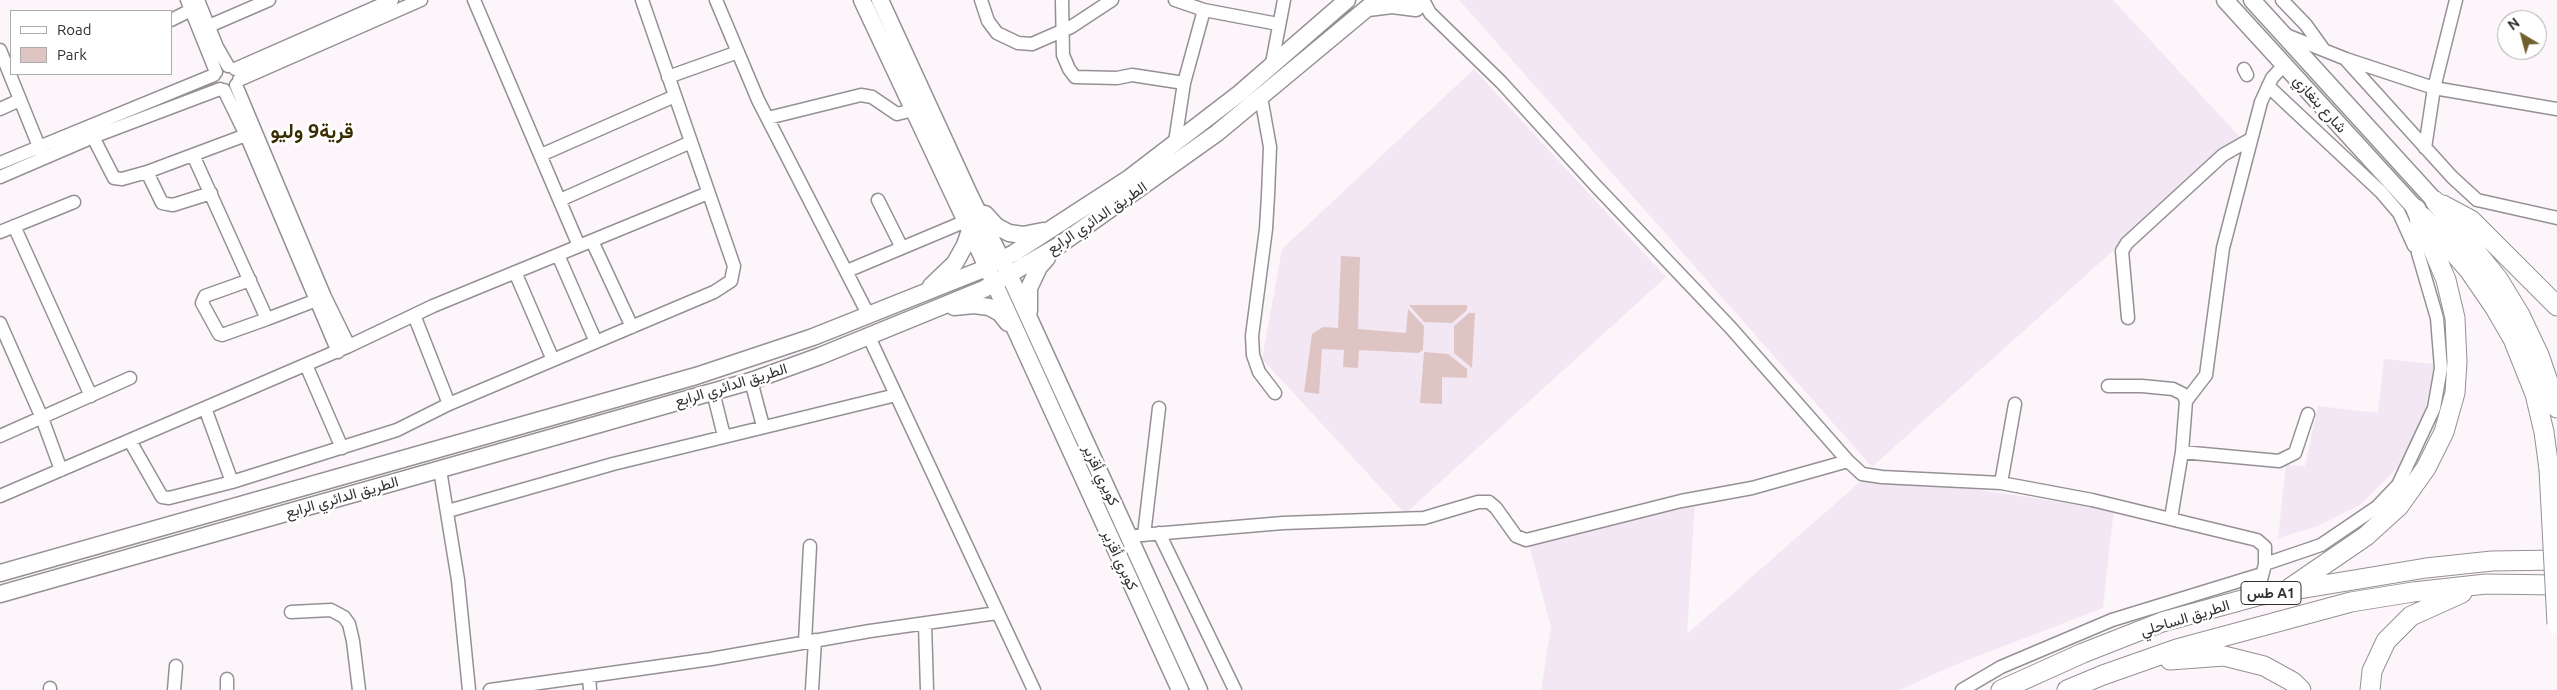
<!DOCTYPE html>
<meta charset="utf-8">
<style>
body{margin:0}
#map{position:relative;width:2557px;height:690px;overflow:hidden;background:#fcf6fb;font-family:Ubuntu,sans-serif}
canvas{display:block}
.legend{position:absolute;left:10px;top:10px;width:162px;height:65px;box-sizing:border-box;background:#fff;border:1px solid #adacad;margin:0;padding:6px 9px;list-style:none;font-size:15px;color:#312f31}
.legend li{display:flex;align-items:center;gap:10px;height:25px}
.legend b{width:25px;border:1px solid #adacad}
.north{position:absolute;left:2497px;top:10px;width:50px;height:50px;box-sizing:border-box;background:#fff;border:1px solid #adacad;border-radius:50%;rotate:323deg;font-size:14px;font-weight:700;line-height:20px;text-align:center;color:#312f31}
.north::after{content:'';display:block;margin:auto;width:18px;height:22px;background:#71602e;clip-path:polygon(50% 0,100% 100%,50% 72%,0 100%)}
</style>
<div id="map">
<canvas width="2557" height="690"></canvas>
<ul class="legend">
<li><b style="height:6px;background:#fff"></b>Road</li>
<li><b style="height:14px;background:#dfc4c4"></b>Park</li>
</ul>
<div class="north">N</div>
</div>
<script>
const g = document.querySelector('canvas').getContext('2d');
g.lineJoin = 'round';
function paint(path, color) {
  g.fillStyle = color;
  g.fill(path, 'evenodd');
}
function toPath(rows) {
  const path = new Path2D();
  for (const r of rows) {
    path.moveTo(r[0], r[1]);
    for (let i = 2; i < r.length; i += 2) path.lineTo(r[i], r[i + 1]);
  }
  return path;
}
function strokePath(path, color, width, dash) {
  g.strokeStyle = color;
  g.lineWidth = width;
  g.lineCap = dash ? 'butt' : 'round';
  g.setLineDash(dash || []);
  g.stroke(path);
}
function label(font, color, halo, rows, align = 'center') {
  g.font = font + ' Ubuntu,Vazirmatn,sans-serif';
  g.lineWidth = 5;
  g.setLineDash([]);
  g.textBaseline = 'middle';
  g.strokeStyle = halo;
  g.fillStyle = color;
  for (const [text, x, y, turn = 0] of rows) {
    g.save();
    g.translate(x, y);
    g.rotate((+turn || 0) * Math.PI / 180);
    g.textAlign = isNaN(turn) ? turn : align;
    if (halo) g.strokeText(text, 0, 0);
    g.fillText(text, 0, 0);
    g.restore();
  }
}
const built = toPath([
 [1459,0,2113,0,2240,137,1872,467],
 [1474,69,1666,277,1405,514,1262,359,1282,249],
 [2384,359,2434,364,2425,411,2408,450,2397,468,2360,505,2315,527,2278,538,2286,465,2305,466,2318,406,2378,413],
 [1862,480,1927,483,2114,509,2103,608,1952,666,1900,690,1541,690,1551,627,1529,545,1695,501,1687,634]
]);
const green = toPath([
 [1341,256,1360,257,1358,329,1406,333,1408,309,1424,326,1423,350,1418,353,1359,350,1358,368,1343,367,1344,350,1322,349,1319,394,1304,392,1312,334,1323,327,1338,328],
 [1409,305,1467,305,1467,310,1452,323,1424,322],
 [1469,313,1475,313,1472,368,1454,353,1454,326],
 [1424,352,1448,354,1467,369,1467,378,1442,377,1442,404,1420,403]
]);
const minor = toPath([
 [187,0,216,72],
 [198,0,217,47,228,66],
 [474,0,579,246],
 [716,0,758,100,868,314],
 [981,0,988,21,997,33,1018,43,1032,44,1071,27,1112,0],
 [1062,0,1063,55,1069,69,1075,77,1117,78,1132,75,1184,83],
 [1175,0,1204,10,1278,24],
 [1423,0,1430,13,1501,82,1596,186,1730,327,1848,461,1862,474,1882,477,2001,483,2092,500,2257,540,2265,547,2265,564,2257,596],
 [2282,0,2306,25,2324,50],
 [171,20,191,10],
 [209,26,269,0],
 [2286,35,2346,59,2434,88,2557,109],
 [0,50,42,154],
 [2347,61,2452,177,2477,200,2557,218],
 [1272,63,1284,0],
 [235,69,392,0],
 [2244,69,2247,75],
 [668,77,738,52],
 [239,80,421,0],
 [236,85,325,297,349,346],
 [2268,86,2381,192,2399,213,2414,246],
 [224,90,246,135,338,352],
 [1261,97,1270,147,1268,195,1266,229,1252,336,1253,355,1259,372,1275,393],
 [0,109,20,100],
 [768,118,861,95,872,97,897,114,913,110],
 [93,137,114,178,122,179,147,172],
 [1175,142,1184,83,1204,10],
 [2425,148,2434,88,2456,0],
 [193,155,267,319,322,298],
 [541,155,675,96],
 [0,163,214,75],
 [0,177,93,137,220,89],
 [211,193,173,205,167,204,162,203,147,172,254,132],
 [560,200,691,142],
 [878,200,902,248],
 [14,226,91,396],
 [0,232,74,202],
 [592,241,632,327],
 [558,255,596,342],
 [847,271,966,221],
 [515,272,553,360],
 [250,280,205,296,202,303,219,334,222,335,267,319],
 [414,315,449,404],
 [2128,318,2122,251,2127,243,2223,155,2251,139],
 [0,323,42,418,61,470],
 [869,337,1034,690],
 [306,365,342,448],
 [751,381,763,426],
 [2108,386,2142,386,2173,389,2183,394,2186,401,2182,452,2171,518],
 [713,392,724,436],
 [2186,401,2206,375,2223,248,2261,102,2272,78,2284,65],
 [205,408,232,482],
 [0,436,130,378],
 [130,441,162,497,169,498,232,482,397,430,449,404,714,292,731,281,734,266,642,0],
 [2182,452,2279,461,2295,453,2308,414],
 [440,470,458,580,469,690],
 [2001,483,2015,404],
 [0,496,349,346,433,306,708,193],
 [448,511,613,464,896,395],
 [1159,533,1235,690],
 [1144,535,1159,408],
 [1129,536,1283,523,1424,518,1478,502,1489,502,1496,508,1516,536,1526,540,1681,501,1752,488,1848,461],
 [2265,564,2321,545,2377,507,2398,485,2434,408,2441,368,2437,318,2418,253,2416,219],
 [291,612,331,610,344,617,349,624,353,641,359,690],
 [925,624,927,690],
 [805,642,810,546],
 [589,676,590,690],
 [227,679,227,690],
 [50,688,50,690],
 [174,690,176,666],
 [490,690,711,659,870,631,997,613],
 [812,690,815,640],
 [1962,690,2001,667,2112,620,2262,574]
]);
const major = toPath([
 [862,0,970,230,1180,690],
 [880,0,970,196,1012,281,1199,690],
 [2225,0,2416,209],
 [2252,0,2435,201],
 [1368,8,1392,5,1416,8],
 [985,214,996,226,1009,233,1023,235,1043,231],
 [931,286,955,263,965,245,970,230],
 [954,307,974,305,989,307,1000,313,1008,323],
 [1029,311,1029,288,1039,267,1047,258],
 [0,573,696,376,813,337,981,270,1014,253,1128,179,1240,93,1347,0],
 [0,594,751,381,820,356,984,289,1058,246,1217,133,1377,0]
]);
const highway = toPath([
 [2435,201,2498,279,2520,315,2539,355,2557,408],
 [2443,205,2471,220,2557,306],
 [2423,217,2469,270,2495,308,2513,339,2535,394,2544,432,2549,469],
 [2290,588,2366,536,2399,506,2426,468,2444,432,2455,393,2457,362,2455,318,2446,280,2416,209],
 [2170,660,2224,656,2264,666,2293,682,2301,690],
 [2001,690,2083,653,2162,622,2257,596,2426,568,2492,561,2557,560],
 [2067,690,2103,675,2177,649,2351,602,2413,592,2486,584,2557,585],
 [2370,690,2372,671,2386,641,2411,616,2462,593]
]);
const highwayBridge = toPath([
 [2549,469,2557,624]
]);
const shields = [
 [2271,593,60]
];
const shieldNames = [
 ["طس A1",2271,593]
];
const streetNames = [
 ["شارع بنغازي",2320,104,48],
 ["الطريق الدائري الرابع",1097,218,-34],
 ["الطريق الدائري الرابع",731,385,-17],
 ["كويري أقزير",1101,475,65],
 ["الطريق الدائري الرابع",342,497,-16],
 ["كوبري أقزير",1120,560,65],
 ["الطريق الساحلي",2185,618,-17]
];
const districtNames = [
 ["قرية9 وليو",312,131]
];
paint(built, '#f3e7f3');
paint(green, '#dfc4c4');
strokePath(minor, '#959095', 15);
strokePath(major, '#959095', 19);
strokePath(highway, '#959095', 21);
strokePath(minor, '#fff', 12);
strokePath(major, '#fff', 16);
strokePath(highway, '#fff', 19);
strokePath(highwayBridge, '#959095', 21, []);
strokePath(highwayBridge, '#fff', 19);
for (const [x, y, w] of shields) {
  const box = new Path2D();
  box.roundRect(x - w / 2, y - 11.5, w, 23, 4);
  g.fillStyle = '#fff';
  g.fill(box);
  strokePath(box, '#312f31', 1);
}
label('bold 14px', '#312f31', null, shieldNames);
label('15px', '#312f31', '#fff', streetNames);
label('bold 20px', '#392c01', '#fff', districtNames);
</script>
